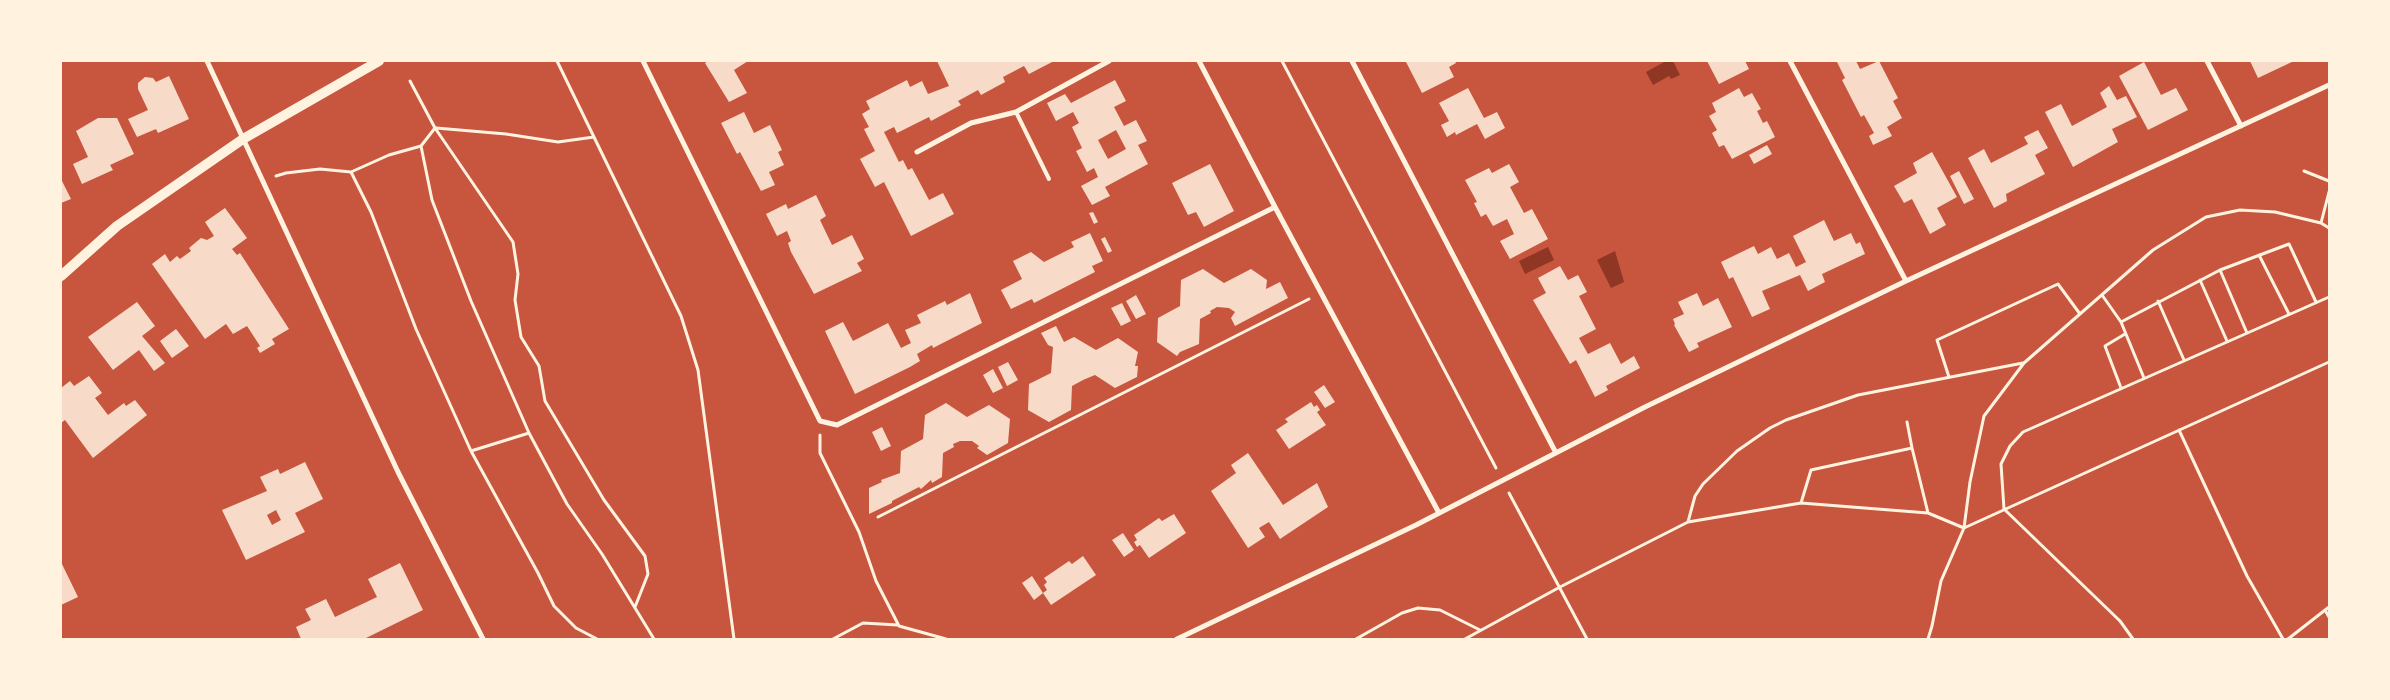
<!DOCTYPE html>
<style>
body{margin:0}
#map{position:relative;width:2390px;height:700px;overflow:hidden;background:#c8553d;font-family:"Work Sans",sans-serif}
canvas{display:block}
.frame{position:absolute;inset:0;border:62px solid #fff3e0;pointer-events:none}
</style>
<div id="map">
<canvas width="2390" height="700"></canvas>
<div class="frame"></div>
</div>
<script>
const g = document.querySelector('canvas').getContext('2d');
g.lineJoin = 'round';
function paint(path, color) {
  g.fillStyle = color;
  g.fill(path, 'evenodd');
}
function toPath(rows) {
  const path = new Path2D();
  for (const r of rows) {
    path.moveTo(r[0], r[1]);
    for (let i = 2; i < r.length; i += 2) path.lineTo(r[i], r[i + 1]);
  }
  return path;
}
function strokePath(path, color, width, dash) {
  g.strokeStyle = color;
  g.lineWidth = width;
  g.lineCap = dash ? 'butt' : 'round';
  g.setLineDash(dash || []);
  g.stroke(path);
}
const water = toPath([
 [1666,61,1673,61,1680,75,1671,79,1669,76,1653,85,1646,72],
 [1548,247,1554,260,1525,274,1519,261],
 [1615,251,1624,282,1611,288,1597,260]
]);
const building = toPath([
 [708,61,748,61,734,70,747,93,729,102,705,63],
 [937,61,1054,61,1029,74,1024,66,1003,77,1005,82,981,95,978,90,958,101,961,105,931,121,929,117,897,133,894,127,884,132,899,162,903,160,908,170,912,168,929,200,943,193,954,214,911,236,884,182,875,187,860,159,875,151,864,129,869,127,862,114,870,109,866,101,907,80,910,87,922,81,928,94,949,86],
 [1455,61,1456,63,1449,67,1454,77,1422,93,1406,62],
 [1707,61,1745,61,1749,69,1719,84],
 [1856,61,1860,69,1879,61,1898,98,1893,101,1902,118,1887,127,1892,136,1873,145,1869,136,1874,133,1864,115,1861,117,1842,80,1845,78,1837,62],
 [2250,61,2294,61,2258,78],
 [2144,62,2161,95,2176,88,2188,110,2148,130,2119,76],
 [169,76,189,119,158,133,156,129,137,137,128,119,148,110,138,89,138,83,145,77,153,78,156,82],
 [1115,80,1126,101,1114,107,1124,126,1136,120,1147,141,1138,145,1148,164,1105,187,1110,196,1092,205,1081,186,1098,177,1094,168,1087,172,1076,151,1082,148,1072,127,1079,123,1073,112,1056,121,1047,103,1065,94,1071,103],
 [1116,130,1126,149,1108,159,1098,140],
 [2109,86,2117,100,2126,96,2137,117,2112,129,2118,142,2073,167,2045,112,2061,104,2072,126,2107,107,2100,93],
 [1468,88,1484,118,1497,112,1505,128,1485,139,1477,124,1456,135,1455,132,1447,137,1441,125,1449,121,1439,103],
 [1739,88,1744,97,1752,93,1761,109,1757,111,1763,123,1767,121,1775,137,1732,159,1724,145,1719,147,1712,133,1717,130,1709,116,1716,112,1712,103],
 [744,112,754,133,770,125,782,150,778,152,784,165,769,172,775,185,761,191,740,152,737,154,721,123],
 [98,118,117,118,134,154,110,165,113,170,82,184,73,164,88,157,76,131],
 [2038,130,2048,148,2035,155,2045,174,2006,194,2007,201,1994,208,1968,158,1984,149,1991,163,2028,144,2024,137],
 [1767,145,1772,154,1754,164,1749,155],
 [1932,152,1957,197,1937,208,1946,225,1930,234,1912,199,1904,203,1894,186,1917,173,1913,163],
 [1210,164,1234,211,1204,227,1196,212,1188,215,1172,183],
 [1509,164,1519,182,1510,187,1524,213,1532,209,1548,239,1510,259,1500,241,1514,234,1507,219,1493,226,1486,214,1481,217,1474,203,1477,202,1465,180,1489,168,1492,173],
 [1959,171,1974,199,1964,204,1950,176],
 [61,179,71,199,61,203],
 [816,195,826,216,820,220,832,245,852,235,864,259,857,263,862,271,814,294,791,252,788,243,791,241,787,231,777,236,766,214,786,204,788,209],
 [225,208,247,238,232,249,237,255,240,253,289,329,272,339,275,344,260,353,257,348,260,346,247,326,233,334,226,324,205,339,152,264,165,254,170,262,177,256,180,259,191,251,189,248,201,238,207,240,214,236,205,222],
 [1093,212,1098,222,1094,224,1089,213],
 [1824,220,1834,241,1851,233,1856,244,1860,242,1865,254,1822,274,1825,282,1808,291,1800,275,1762,291,1770,309,1752,317,1733,277,1729,279,1721,262,1754,246,1758,254,1771,247,1777,259,1789,253,1796,267,1806,262,1793,236],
 [1090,233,1103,261,1092,266,1095,272,1034,303,1032,299,1011,309,1001,290,1022,279,1013,261,1031,252,1044,262,1074,247,1071,242],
 [1105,237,1112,251,1108,253,1101,239],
 [1560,266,1568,280,1578,275,1587,292,1579,296,1596,329,1579,338,1588,354,1610,343,1621,364,1634,356,1640,368,1606,386,1608,390,1595,397,1576,360,1570,364,1533,300,1546,293,1538,278],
 [1203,269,1224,283,1251,269,1267,280,1266,289,1280,282,1288,298,1235,326,1231,318,1235,312,1229,308,1217,307,1210,311,1211,313,1200,319,1199,344,1180,352,1177,356,1157,342,1158,318,1180,306,1181,280],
 [970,293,982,323,933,348,932,345,917,354,920,361,910,367,855,394,825,331,843,322,853,341,888,323,901,348,911,343,905,330,921,323,917,315,945,301,947,305],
 [1697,293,1703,306,1718,298,1732,327,1697,343,1699,347,1689,352,1674,325,1675,324,1673,319,1684,314,1678,302],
 [1136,295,1146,314,1136,319,1126,301],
 [137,302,155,326,142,336,165,363,154,371,139,350,113,370,88,337],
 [1122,303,1131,321,1121,326,1111,308],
 [1056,326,1064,342,1074,337,1096,350,1118,338,1138,352,1135,366,1138,366,1137,377,1115,388,1095,375,1083,380,1072,386,1071,410,1049,422,1028,410,1029,384,1051,373,1053,347,1048,345,1041,333],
 [176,329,189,346,172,358,160,341],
 [1008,362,1018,380,1007,386,998,367],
 [993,369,1003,388,993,393,983,375],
 [89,376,102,393,95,398,108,415,124,403,126,406,135,400,147,415,93,458,65,420,61,423,61,388,70,381,74,386],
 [1324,385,1335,402,1325,408,1314,392],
 [1311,402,1314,407,1317,405,1320,410,1317,412,1326,425,1289,449,1276,430,1288,422,1285,419],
 [946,403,967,417,989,405,1010,419,1008,443,987,455,977,448,979,446,972,441,960,441,953,444,954,447,943,453,942,477,932,483,931,480,921,489,919,487,892,501,892,503,869,514,869,488,882,482,881,480,900,473,901,451,923,439,925,415],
 [882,427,891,446,881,451,872,432],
 [1248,453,1283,505,1317,483,1328,507,1280,539,1269,522,1259,528,1265,537,1248,548,1211,491,1236,473,1231,465],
 [305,462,323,499,295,513,305,532,246,560,222,510,267,491,260,477,278,469,280,474],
 [276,510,281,520,272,525,267,515],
 [1174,514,1186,533,1149,558,1140,545,1137,547,1134,542,1137,540,1134,535,1159,518,1162,521],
 [1123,533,1134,550,1124,557,1112,540],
 [1083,556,1096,575,1051,605,1043,593,1034,600,1022,583,1032,576,1043,593,1047,590,1044,585,1047,582,1044,578,1069,561,1072,564],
 [61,562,78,597,61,605],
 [400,563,423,610,364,639,301,639,296,627,311,620,305,609,326,599,335,617,377,597,368,579]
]);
const path = toPath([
 [557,61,681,316,698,370,734,639],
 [1282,61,1496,468],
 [410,81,435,128,513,242,518,274,515,300,521,337,539,366,545,401,604,500,645,556,648,574,635,607],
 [436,128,506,134,558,142,594,137],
 [421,146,432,200,471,301,529,433,567,504,602,554,654,639],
 [2304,171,2329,181],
 [351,172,371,212,416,329,471,451,538,573,554,606,576,628,597,639],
 [276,176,286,173,320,169,351,172,389,155,421,146,435,128],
 [2321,223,2329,192],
 [2259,255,2289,314],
 [2220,270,2247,333],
 [2200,280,2227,341],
 [2102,295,2121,322,2144,378],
 [2158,301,2184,360],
 [2121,322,2220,270,2289,244,2316,302],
 [1949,377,1937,340,2058,284,2080,314],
 [2121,388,2105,346,2125,334],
 [1907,422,1912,448],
 [2179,430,2247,576,2283,639],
 [820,435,820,453,859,532,876,581,899,626,946,639],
 [471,451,529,433],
 [1509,493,1587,639],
 [1801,503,1811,470,1912,448,1928,513],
 [878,517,1309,299],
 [1688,522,1695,496,1703,484,1737,451,1770,428,1786,420,1858,395,2023,363],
 [2325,610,2329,617],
 [833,639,863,623,898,625],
 [1356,639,1402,613,1418,608,1440,610,1480,630],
 [1465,639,1560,587,1688,522,1801,503,1928,513,1964,528,2329,362],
 [1928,639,1932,626,1941,581,1964,528,1970,482,1984,416,2024,363,2153,250,2206,217,2240,210,2275,212,2321,223,2329,228],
 [2133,639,2120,621,2004,509,2001,464,2010,446,2023,432,2329,297],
 [2288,639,2329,607]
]);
const service = toPath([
 [1016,112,1049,179]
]);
const minor = toPath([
 [207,61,398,472,483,639],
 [643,61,820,421,837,425,1275,207],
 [1199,61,1275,207,1439,513],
 [1352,61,1556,453],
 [1790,61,1906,281],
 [2207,61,2241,126],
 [917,152,971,123,1016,112,1109,61],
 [1177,639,1416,525,1645,407,1906,281,2329,85]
]);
const secondary = toPath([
 [61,276,117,226,243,139,379,61]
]);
paint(water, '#8f3625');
paint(building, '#f7dbc8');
strokePath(path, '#fff3e0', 3);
strokePath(service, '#fff3e0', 4);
strokePath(minor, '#fff3e0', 5);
strokePath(secondary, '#fff3e0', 10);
</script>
